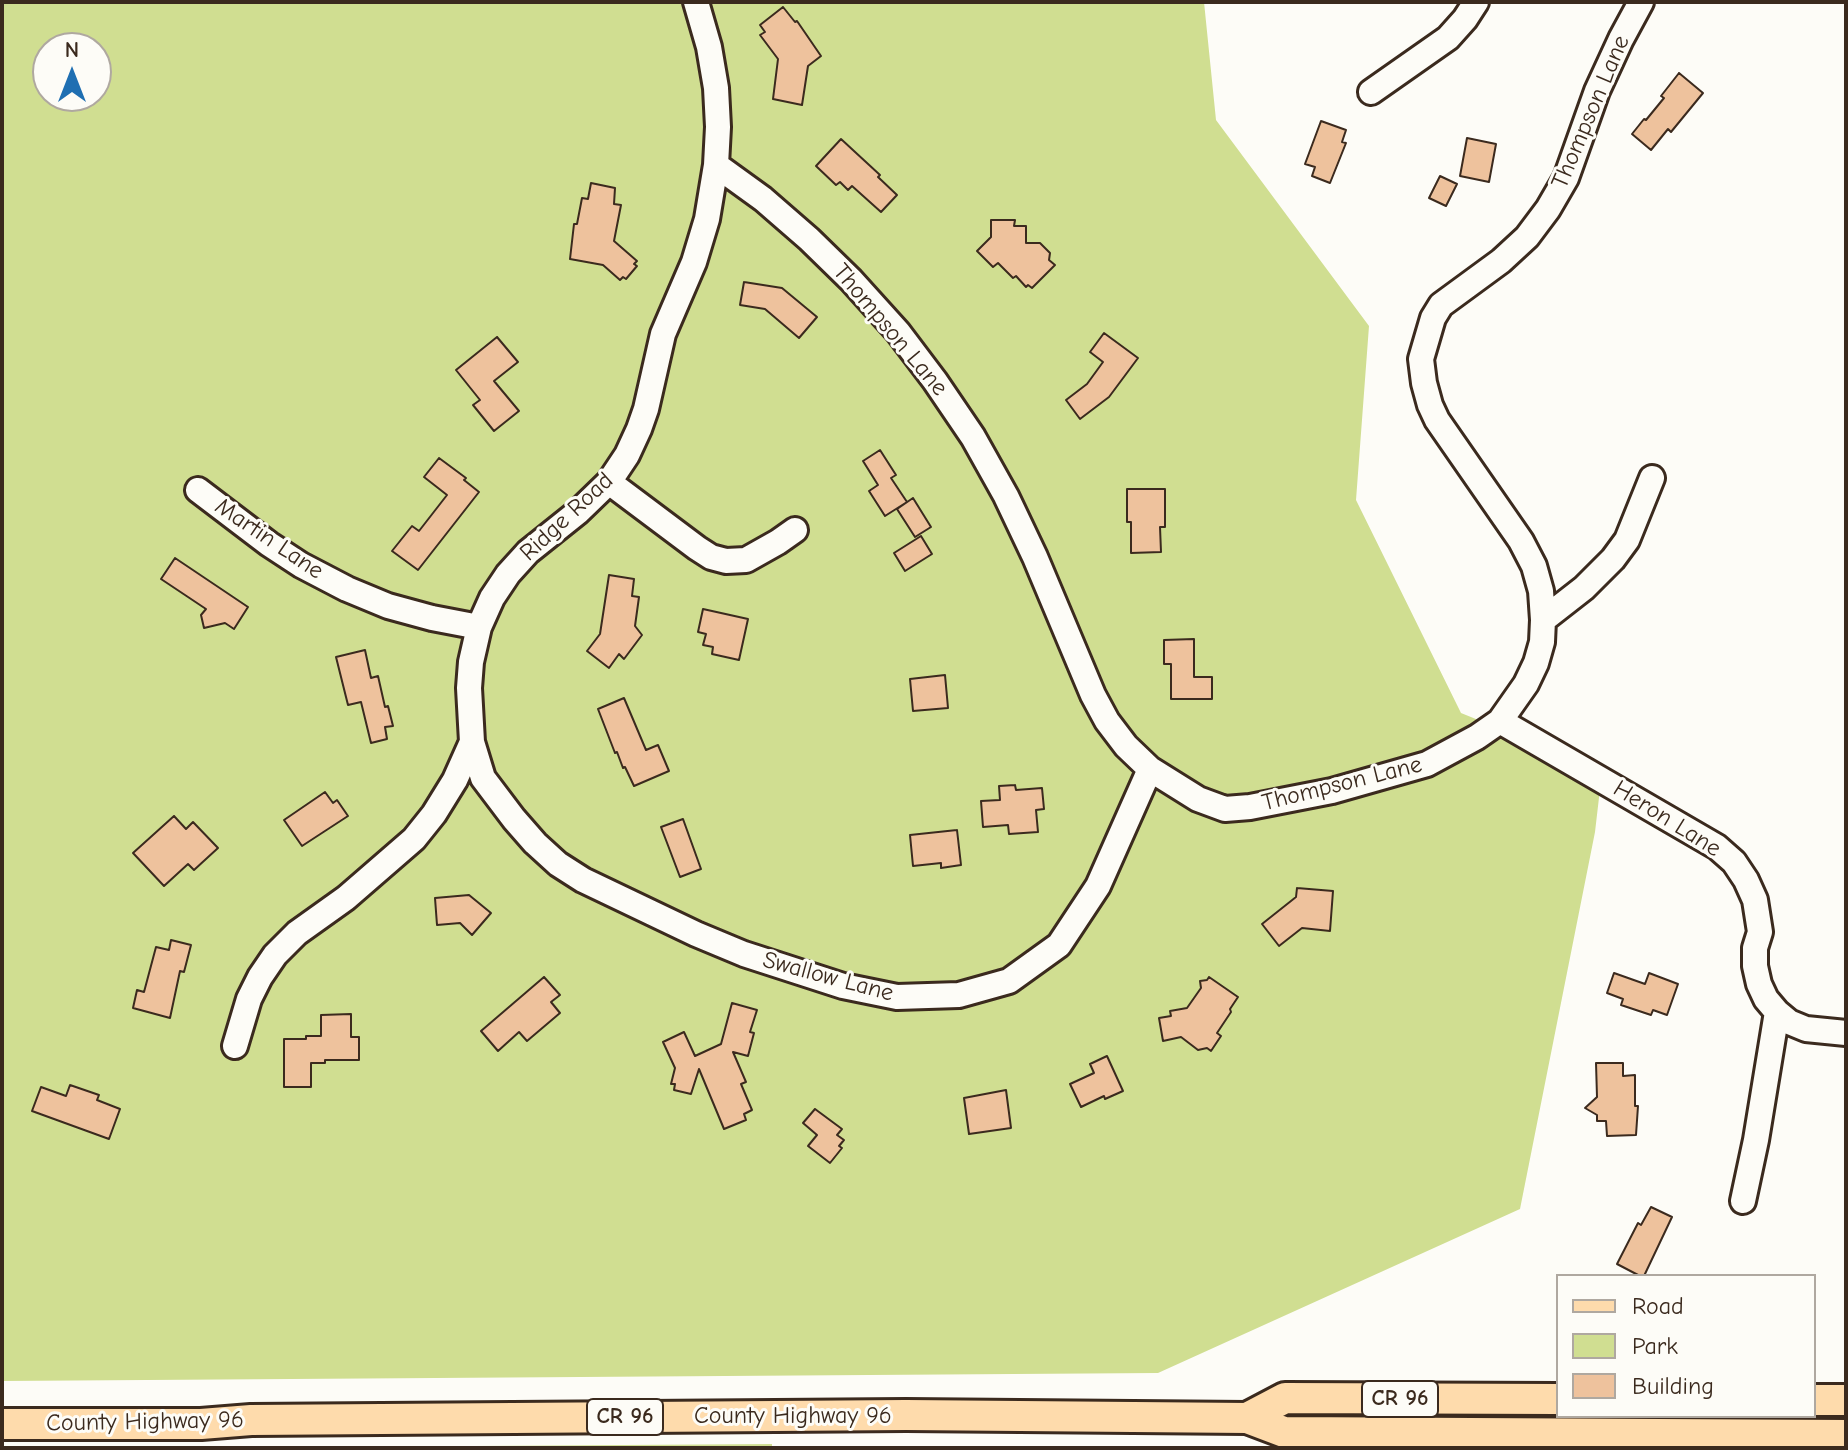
<!DOCTYPE html>
<style>
body{margin:0}
#map{position:relative;width:1848px;height:1450px;overflow:hidden;background:#fdfcf7;font-family:"Comic Neue",sans-serif}
canvas{display:block}
.frame{position:absolute;inset:0;border:4px solid #3b2a1e;pointer-events:none}
.legend{position:absolute;left:1556px;top:1274px;width:260px;height:144px;box-sizing:border-box;background:#fdfcf7;border:2px solid #afa8a0;margin:0;padding:10px 14px;list-style:none;font-size:24px;color:#3b2a1e}
.legend li{display:flex;align-items:center;gap:16px;height:40px}
.legend b{width:40px;border:2px solid #afa8a0}
.north{position:absolute;left:32px;top:32px;width:80px;height:80px;box-sizing:border-box;background:#fdfcf7;border:2px solid #afa8a0;border-radius:50%;rotate:0deg;font-size:22px;font-weight:700;line-height:32px;text-align:center;color:#3b2a1e}
.north::after{content:'';display:block;margin:auto;width:28px;height:36px;background:#1f6fb2;clip-path:polygon(50% 0,100% 100%,50% 72%,0 100%)}
</style>
<div id="map">
<canvas width="1848" height="1450"></canvas>
<div class="frame"></div>
<ul class="legend">
<li><b style="height:10px;background:#fedbac"></b>Road</li>
<li><b style="height:22px;background:#d0de91"></b>Park</li>
<li><b style="height:22px;background:#eec29d"></b>Building</li>
</ul>
<div class="north">N</div>
</div>
<script>
const g = document.querySelector('canvas').getContext('2d');
g.lineJoin = 'round';
function paint(path, color) {
  g.fillStyle = color;
  g.fill(path, 'evenodd');
}
function toPath(rows) {
  const path = new Path2D();
  for (const r of rows) {
    path.moveTo(r[0], r[1]);
    for (let i = 2; i < r.length; i += 2) path.lineTo(r[i], r[i + 1]);
  }
  return path;
}
function strokePath(path, color, width, dash) {
  g.strokeStyle = color;
  g.lineWidth = width;
  g.lineCap = dash ? 'butt' : 'round';
  g.setLineDash(dash || []);
  g.stroke(path);
}
function label(font, color, halo, rows, align = 'center') {
  g.font = font + ' "Comic Neue",sans-serif';
  g.lineWidth = 6;
  g.setLineDash([]);
  g.textBaseline = 'middle';
  g.strokeStyle = halo;
  g.fillStyle = color;
  for (const [text, x, y, turn = 0] of rows) {
    g.save();
    g.translate(x, y);
    g.rotate((+turn || 0) * Math.PI / 180);
    g.textAlign = isNaN(turn) ? turn : align;
    if (halo) g.strokeText(text, 0, 0);
    g.fillText(text, 0, 0);
    g.restore();
  }
}
const green = toPath([
 [2,2,1204,2,1216,120,1369,326,1356,500,1461,713,1555,751,1600,789,1595,832,1520,1209,1158,1373,2,1381],
 [48,48,96,48,96,96,48,96],
 [772,1444,772,1448,138,1448,474,1446]
]);
const building = toPath([
 [783,7,795,22,797,21,821,56,808,66,802,105,773,99,778,59,760,35,765,32,760,25,783,7],
 [1679,73,1703,93,1671,132,1668,129,1651,150,1632,134,1644,119,1646,120,1664,98,1661,96,1679,73],
 [1321,121,1346,130,1342,142,1346,143,1330,183,1312,176,1315,167,1305,164,1321,121],
 [1467,138,1496,144,1489,182,1460,176,1467,138],
 [841,139,880,175,878,177,897,195,881,212,852,186,848,190,840,182,836,185,816,166,841,139],
 [1440,176,1457,184,1446,206,1429,198,1440,176],
 [591,183,615,188,614,204,621,205,614,241,637,261,634,264,637,266,626,279,623,277,620,280,603,265,570,259,574,224,577,224,582,198,588,199,591,183],
 [991,220,1015,220,1014,226,1026,226,1026,243,1040,243,1050,253,1049,260,1055,265,1032,288,1028,285,1026,287,1016,276,1013,278,998,263,993,267,977,251,991,237,991,220],
 [744,282,782,288,817,317,799,338,765,309,740,305,744,282],
 [1104,333,1138,358,1109,397,1080,419,1066,400,1087,384,1103,362,1090,352,1104,333],
 [497,337,518,362,494,381,519,411,494,431,473,405,480,400,456,370,497,337],
 [880,450,896,475,891,478,907,502,885,516,869,491,878,485,863,461,880,450],
 [439,458,466,478,464,480,479,492,418,570,392,551,412,526,419,531,447,495,424,477,439,458],
 [1127,489,1165,489,1165,527,1160,527,1161,552,1131,553,1131,522,1127,522,1127,489],
 [913,498,931,527,915,537,897,509,913,498],
 [921,536,932,554,905,571,894,553,921,536],
 [175,558,248,607,234,629,225,623,204,628,201,615,206,609,161,579,175,558],
 [609,575,634,579,632,596,639,597,635,626,642,635,624,659,619,654,609,668,587,651,600,634,609,575],
 [703,609,748,619,739,660,712,654,713,647,703,645,706,634,698,632,703,609],
 [1194,639,1194,677,1212,677,1212,699,1171,699,1171,664,1164,664,1164,640,1194,639],
 [365,650,371,678,378,676,385,707,388,706,393,726,385,727,387,739,371,743,361,702,348,705,336,657,365,650],
 [945,675,948,708,913,711,910,679,945,675],
 [624,698,646,750,658,745,669,771,634,786,625,767,623,768,617,752,615,753,598,709,624,698],
 [1015,785,1016,790,1042,788,1044,809,1036,810,1038,832,1009,834,1008,825,983,827,981,801,1000,800,999,786,1015,785],
 [325,792,333,803,337,800,348,816,302,846,284,820,325,792],
 [174,816,186,829,193,822,218,848,194,870,188,864,164,886,133,853,174,816],
 [683,819,701,869,680,877,661,827,683,819],
 [957,830,961,865,941,868,941,863,913,866,910,835,957,830],
 [1297,888,1333,891,1330,931,1302,928,1279,946,1262,924,1296,897,1297,888],
 [469,895,491,913,472,935,460,923,437,925,435,898,469,895],
 [171,940,191,945,184,972,180,971,170,1018,133,1008,137,990,144,992,156,947,169,950,171,940],
 [1614,973,1645,984,1649,973,1678,984,1667,1015,1653,1010,1651,1015,1621,1005,1623,999,1607,993,1614,973],
 [544,977,560,995,551,1002,560,1013,527,1041,519,1032,498,1051,481,1031,544,977],
 [1209,977,1238,997,1230,1009,1231,1012,1217,1033,1221,1036,1211,1051,1207,1048,1198,1050,1181,1037,1163,1041,1159,1018,1171,1016,1170,1011,1187,1008,1201,988,1200,981,1207,980,1209,977],
 [732,1003,757,1010,750,1032,754,1033,748,1056,733,1052,746,1082,741,1084,752,1110,744,1114,746,1120,724,1129,699,1069,691,1094,674,1090,675,1084,671,1084,675,1068,663,1042,684,1032,695,1056,721,1044,732,1003],
 [351,1014,351,1037,359,1037,359,1060,325,1060,325,1063,311,1063,311,1087,284,1087,284,1039,306,1039,306,1036,321,1036,321,1015,351,1014],
 [1107,1056,1123,1091,1105,1099,1104,1096,1081,1107,1070,1084,1094,1073,1090,1064,1107,1056],
 [1596,1063,1623,1063,1623,1076,1635,1075,1635,1106,1638,1106,1636,1135,1607,1136,1606,1121,1597,1121,1597,1115,1585,1108,1597,1097,1596,1063],
 [70,1085,99,1095,97,1100,120,1109,109,1139,32,1111,41,1087,66,1096,70,1085],
 [1006,1090,1011,1128,969,1134,964,1098,1006,1090],
 [815,1109,842,1129,837,1135,844,1140,839,1146,842,1148,830,1163,808,1146,817,1135,803,1123,815,1109],
 [1651,1207,1672,1217,1644,1276,1640,1276,1617,1264,1638,1223,1641,1225,1651,1207]
]);
const minor = toPath([
 [1371,92,1448,38,1465,19,1476,2],
 [716,165,763,199,809,239,851,280,898,332,935,381,973,437,1006,496,1035,557,1093,695,1107,721,1126,746,1150,769,1198,799,1225,809,1250,807,1332,791,1427,764,1477,737,1500,721,1526,684,1536,663,1542,642,1543,620,1541,591,1534,566,1521,541,1437,420,1430,405,1424,383,1421,359,1433,318,1441,305,1501,261,1527,237,1548,209,1566,178,1597,91,1621,39,1641,2],
 [609,482,697,548,711,557,726,561,746,560,778,542,795,530],
 [198,490,269,544,301,565,347,589,388,606,432,618,479,627],
 [1543,620,1584,588,1613,559,1627,540,1652,478],
 [1500,721,1717,847,1734,862,1746,880,1755,900,1760,932,1755,948,1755,966,1759,984,1766,999,1777,1012,1789,1022,1806,1029,1846,1033],
 [472,742,483,778,514,819,535,843,558,864,583,880,696,934,744,954,843,986,897,997,959,995,1009,981,1059,945,1098,886,1150,769],
 [235,1046,249,999,260,977,275,955,297,933,346,898,414,839,434,814,455,780,472,742,469,688,471,662,479,627,492,598,508,574,528,552,578,512,609,482,627,455,639,429,646,409,663,334,694,262,707,219,716,165,718,127,716,88,709,47,696,2],
 [1743,1201,1756,1140,1777,1012]
]);
const major = toPath([
 [1814,1400,1846,1400],
 [1247,1418,1285,1398,1558,1399],
 [2,1424,201,1424,251,1420,906,1415,1247,1418,1284,1432,1846,1435]
]);
const shields = [
 [1400,1399,76],
 [625,1417,76]
];
const shieldNames = [
 ["CR 96",1400,1399],
 ["CR 96",625,1417]
];
const streetNames = [
 ["Thompson Lane",1591,112,-67],
 ["Thompson Lane",890,330,50],
 ["Ridge Road",567,517,-43],
 ["Martin Lane",269,539,34],
 ["Thompson Lane",1342,784,-14],
 ["Heron Lane",1667,819,32],
 ["Swallow Lane",828,977,15],
 ["County Highway 96",793,1416],
 ["County Highway 96",145,1422,-1]
];
paint(green, '#d0de91');
paint(building, '#eec29d');
strokePath(building, '#3b2a1e', 2);
strokePath(minor, '#3b2a1e', 30);
strokePath(major, '#3b2a1e', 36);
strokePath(minor, '#fdfcf7', 24);
strokePath(major, '#fedbac', 30);
for (const [x, y, w] of shields) {
  const box = new Path2D();
  box.roundRect(x - w / 2, y - 18, w, 36, 6);
  g.fillStyle = '#fdfcf7';
  g.fill(box);
  strokePath(box, '#3b2a1e', 2);
}
label('bold 22px', '#3b2a1e', null, shieldNames);
label('24px', '#3b2a1e', '#fdfcf7', streetNames);
</script>
